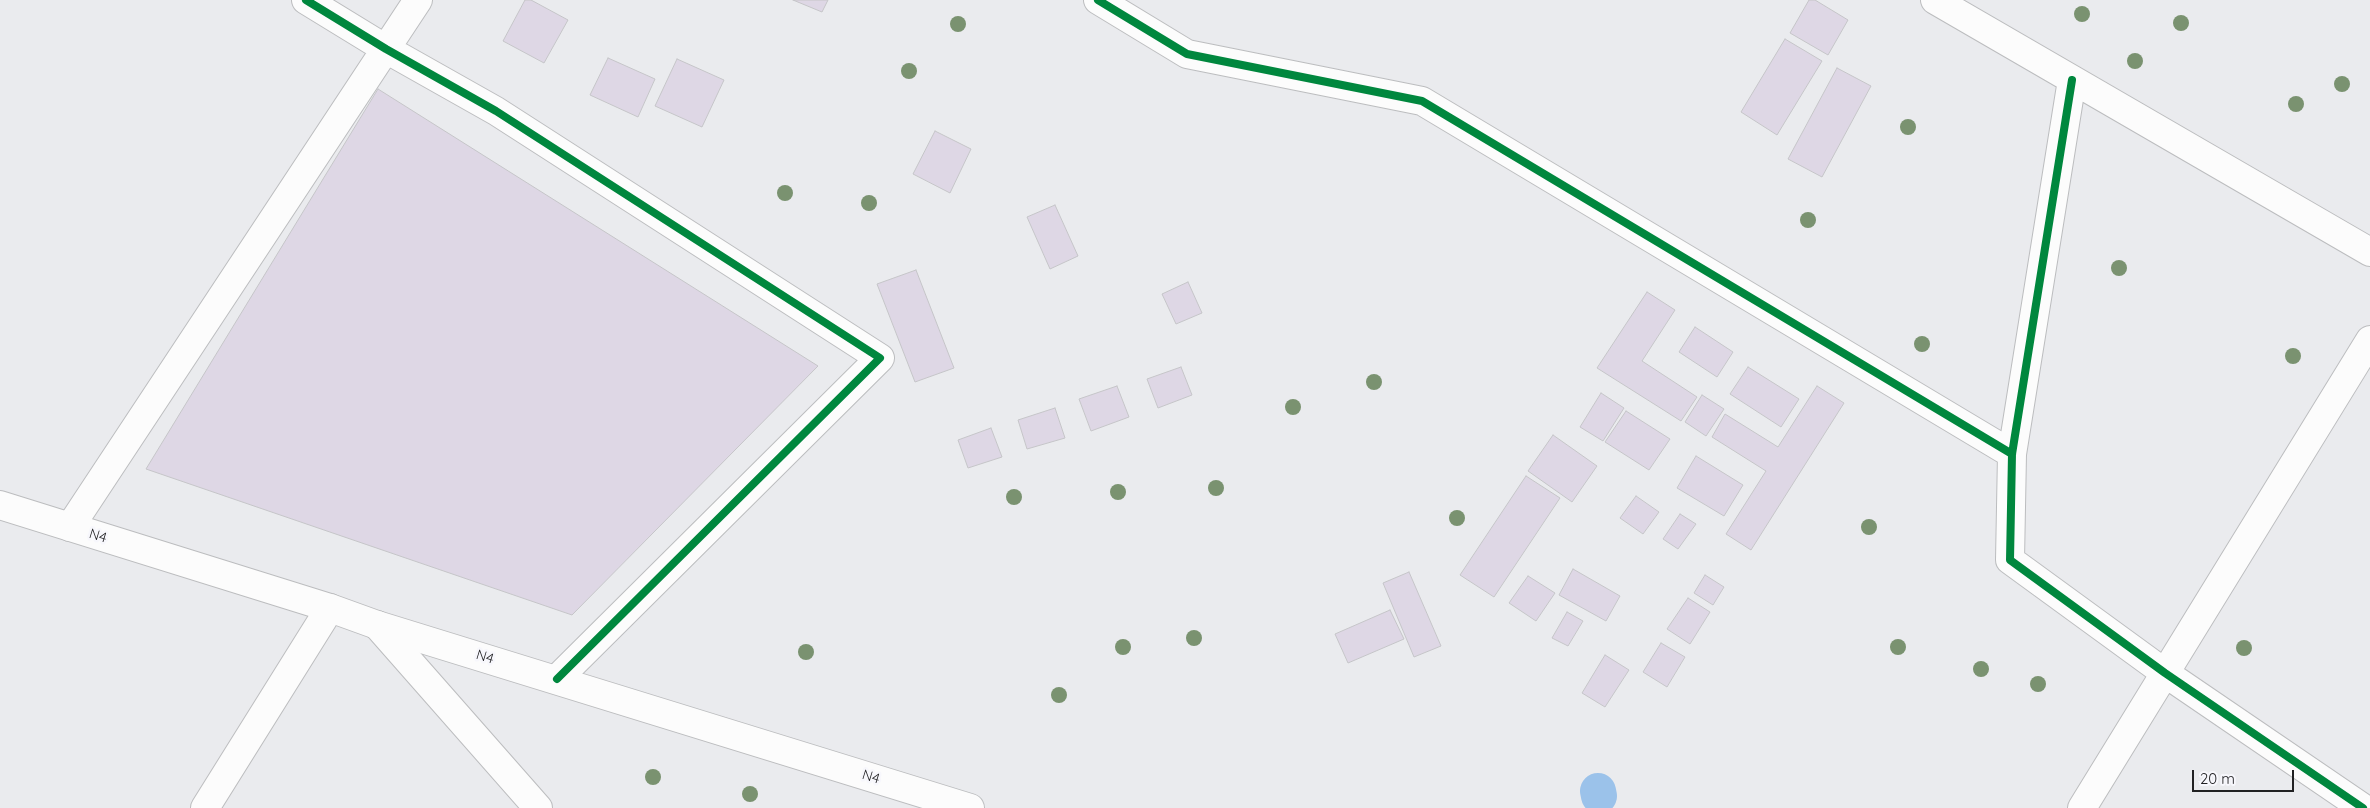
<!DOCTYPE html>
<style>
body{margin:0}
#map{position:relative;width:2370px;height:808px;overflow:hidden;background:#eaebee;font-family:Quicksand,sans-serif}
canvas{display:block}
.scale{position:absolute;left:2192px;top:770px;width:102px;height:22px;box-sizing:border-box;border:2px solid #212123;border-top:0;padding-left:6px;font-size:15px;line-height:18px;white-space:nowrap;color:#212123;-webkit-text-stroke:4px #f7f7fc;paint-order:stroke}
</style>
<div id="map">
<canvas width="2370" height="808"></canvas>
<div class="scale">20 m</div>
</div>
<script>
const g = document.querySelector('canvas').getContext('2d');
g.lineJoin = 'round';
function toPath(rows) {
  const path = new Path2D();
  for (const r of rows) {
    path.moveTo(r[0], r[1]);
    for (let i = 2; i < r.length; i += 2) path.lineTo(r[i], r[i + 1]);
  }
  return path;
}
function strokePath(path, color, width, dash) {
  g.strokeStyle = color;
  g.lineWidth = width;
  g.lineCap = dash ? 'butt' : 'round';
  g.setLineDash(dash || []);
  g.stroke(path);
}
function paint(path, color) {
  g.fillStyle = color;
  g.fill(path, 'evenodd');
}
function label(font, color, halo, rows, align = 'center') {
  g.font = font + ' Quicksand,sans-serif';
  g.lineWidth = 5;
  g.setLineDash([]);
  g.textBaseline = 'middle';
  g.strokeStyle = halo;
  g.fillStyle = color;
  for (const [text, x, y, turn = 0] of rows) {
    g.save();
    g.translate(x, y);
    g.rotate((+turn || 0) * Math.PI / 180);
    g.textAlign = isNaN(turn) ? turn : align;
    if (halo) g.strokeText(text, 0, 0);
    g.fillText(text, 0, 0);
    g.restore();
  }
}
const canal = toPath([
 [1598,791,1599,796]
]);
const building = toPath([
 [525,0,531,0,568,20,544,63,503,41,525,0],
 [793,0,828,0,822,12,793,0],
 [1809,0,1815,0,1848,20,1828,55,1790,33,1809,0],
 [1785,39,1822,61,1777,135,1741,112,1785,39],
 [608,58,655,79,638,117,590,95,608,58],
 [677,59,724,80,702,127,655,106,677,59],
 [1837,68,1871,86,1822,177,1788,159,1837,68],
 [378,89,818,366,572,615,146,469,378,89],
 [935,131,971,149,950,193,913,174,935,131],
 [1055,205,1078,256,1050,269,1027,217,1055,205],
 [916,270,954,368,915,382,877,284,916,270],
 [1188,282,1202,313,1176,324,1162,294,1188,282],
 [1647,292,1675,310,1642,361,1697,397,1681,421,1597,368,1647,292],
 [1695,327,1733,352,1717,377,1679,352,1695,327],
 [1181,367,1192,395,1158,408,1147,379,1181,367],
 [1748,367,1799,399,1781,427,1730,394,1748,367],
 [1117,386,1129,417,1091,431,1079,399,1117,386],
 [1817,386,1844,403,1751,550,1726,534,1766,471,1712,437,1725,414,1778,447,1817,386],
 [1601,393,1624,408,1603,441,1580,427,1601,393],
 [1702,395,1724,409,1706,436,1685,422,1702,395],
 [1055,408,1065,438,1027,449,1018,420,1055,408],
 [1626,411,1670,439,1649,470,1605,442,1626,411],
 [991,428,1002,457,968,468,958,440,991,428],
 [1553,435,1597,466,1572,502,1528,471,1553,435],
 [1696,456,1743,485,1724,516,1677,488,1696,456],
 [1526,476,1560,498,1494,597,1460,575,1526,476],
 [1636,496,1659,512,1643,534,1620,518,1636,496],
 [1680,514,1696,524,1678,549,1663,539,1680,514],
 [1573,569,1620,596,1606,621,1559,595,1573,569],
 [1409,572,1441,646,1414,657,1383,583,1409,572],
 [1705,575,1724,587,1713,605,1694,593,1705,575],
 [1528,576,1555,593,1536,621,1509,603,1528,576],
 [1688,598,1710,612,1690,644,1667,629,1688,598],
 [1390,610,1404,639,1348,663,1335,634,1390,610],
 [1567,612,1583,621,1568,646,1552,638,1567,612],
 [1661,643,1685,657,1667,687,1643,672,1661,643],
 [1605,655,1629,670,1605,707,1582,693,1605,655]
]);
const minor = toPath([
 [306,0,386,49,496,111,880,358,557,679],
 [1098,0,1187,54,1422,101,2012,454],
 [1935,0,2370,252],
 [2072,80,2012,454,2010,560,2165,673,2363,808],
 [70,527,418,0],
 [377,625,538,808],
 [205,808,330,608],
 [2082,808,2370,340]
]);
const major = toPath([
 [0,505,330,608,377,625,970,808]
]);
const cycleway = toPath([
 [306,0,386,49,496,111,880,358,557,679],
 [1098,0,1187,54,1422,101,2012,454],
 [2072,80,2012,454,2010,560,2165,673,2363,808]
]);
const trees = [
 [2082,14],
 [2181,23],
 [958,24],
 [2135,61],
 [909,71],
 [2342,84],
 [2296,104],
 [1908,127],
 [785,193],
 [869,203],
 [1808,220],
 [2119,268],
 [1922,344],
 [2293,356],
 [1374,382],
 [1293,407],
 [1216,488],
 [1118,492],
 [1014,497],
 [1457,518],
 [1869,527],
 [1194,638],
 [1123,647],
 [1898,647],
 [2244,648],
 [806,652],
 [1981,669],
 [2038,684],
 [1059,695],
 [653,777],
 [750,794]
];
const streetNames = [
 ["N4",98,536,17],
 ["N4",485,657,17],
 ["N4",871,777,17]
];
strokePath(canal, '#9bc2ea', 36);
paint(building, '#ded7e5');
strokePath(building, '#c5c5c8', 1);
strokePath(minor, '#bcbdbf', 30);
strokePath(major, '#bcbdbf', 30);
strokePath(minor, '#fcfcfc', 28);
strokePath(major, '#fcfcfc', 28);
strokePath(cycleway, '#00873e', 8);
g.fillStyle = '#7a9270';
for (const [x, y] of trees) {
  g.beginPath();
  g.arc(x, y, 8, 0, 2 * Math.PI);
  g.fill();
}
label('14px', '#212123', '#f7f7fc', streetNames);
</script>
